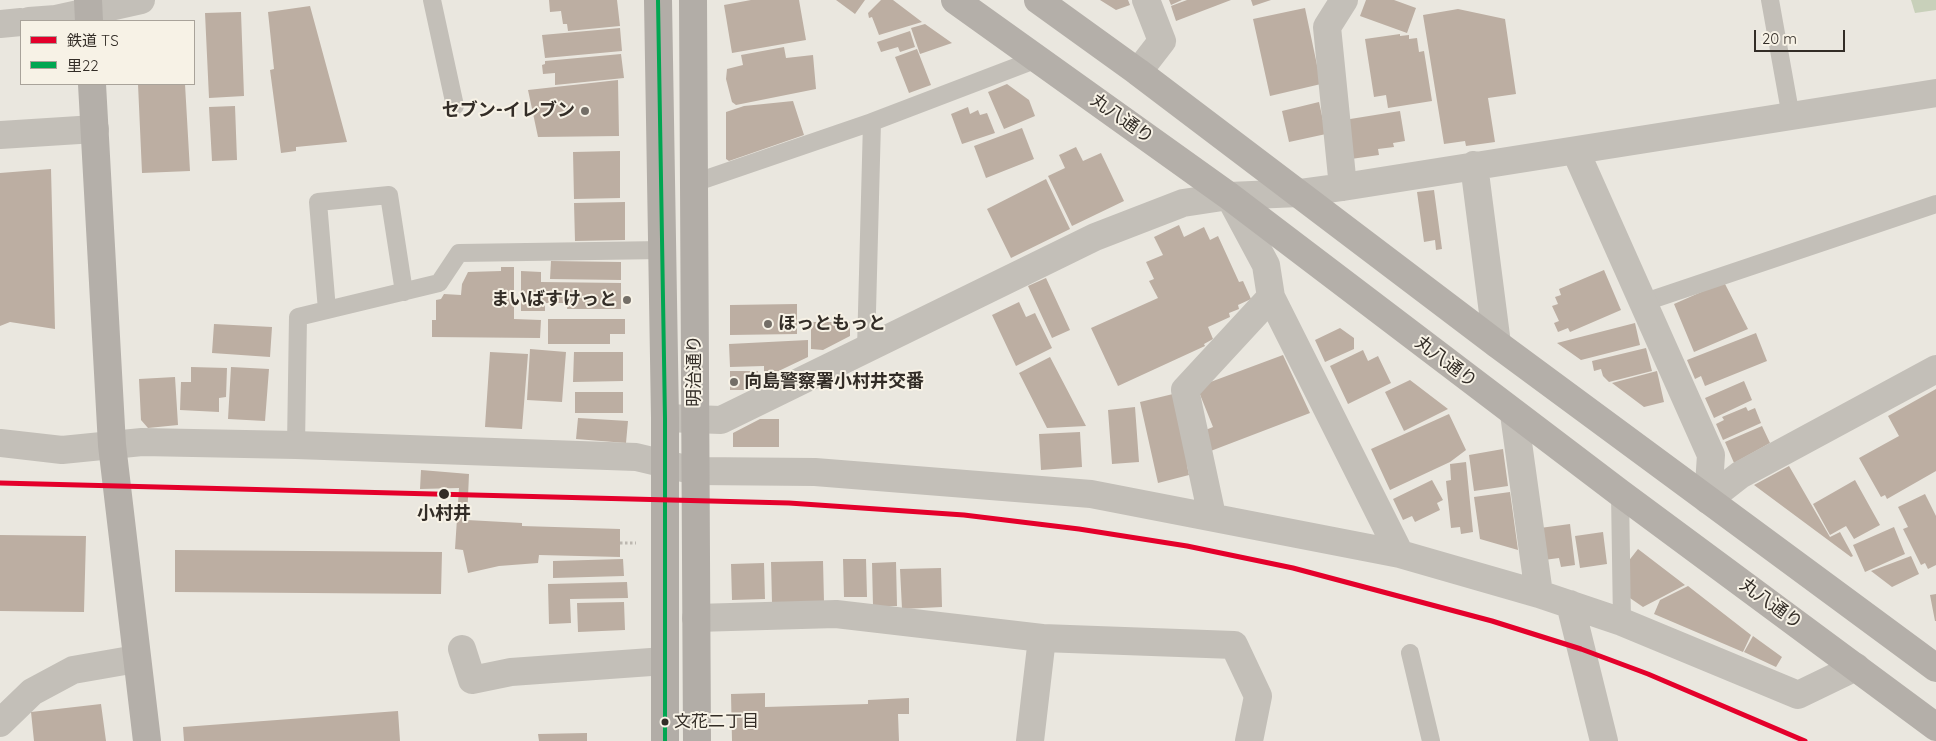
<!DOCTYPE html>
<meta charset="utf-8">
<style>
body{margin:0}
#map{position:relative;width:1936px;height:741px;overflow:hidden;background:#eae7df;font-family:Quicksand,"Noto Sans JP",sans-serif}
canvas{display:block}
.legend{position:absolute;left:20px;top:20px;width:175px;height:65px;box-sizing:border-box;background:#f7f2e6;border:1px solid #a9a39a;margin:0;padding:6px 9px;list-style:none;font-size:15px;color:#332d27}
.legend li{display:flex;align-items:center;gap:10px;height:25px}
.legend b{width:25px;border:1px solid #a9a39a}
.scale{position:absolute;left:1754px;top:30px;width:91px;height:22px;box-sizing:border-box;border:2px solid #332d27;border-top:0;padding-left:6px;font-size:15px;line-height:18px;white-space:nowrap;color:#332d27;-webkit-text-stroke:4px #f7f2e6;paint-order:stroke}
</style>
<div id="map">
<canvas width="1936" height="741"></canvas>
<ul class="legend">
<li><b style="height:6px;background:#e4002b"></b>鉄道 TS</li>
<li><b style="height:6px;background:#00a651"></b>里22</li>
</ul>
<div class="scale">20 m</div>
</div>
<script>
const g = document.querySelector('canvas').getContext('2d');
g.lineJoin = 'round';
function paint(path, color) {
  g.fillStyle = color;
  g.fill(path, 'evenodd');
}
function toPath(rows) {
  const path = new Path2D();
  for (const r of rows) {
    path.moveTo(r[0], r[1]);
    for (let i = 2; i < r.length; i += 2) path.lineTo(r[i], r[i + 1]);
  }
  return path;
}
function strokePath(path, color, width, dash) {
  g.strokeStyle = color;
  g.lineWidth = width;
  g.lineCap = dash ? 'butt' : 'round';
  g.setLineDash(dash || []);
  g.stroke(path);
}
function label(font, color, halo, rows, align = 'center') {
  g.font = font + ' Quicksand,"Noto Sans JP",sans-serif';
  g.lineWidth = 4;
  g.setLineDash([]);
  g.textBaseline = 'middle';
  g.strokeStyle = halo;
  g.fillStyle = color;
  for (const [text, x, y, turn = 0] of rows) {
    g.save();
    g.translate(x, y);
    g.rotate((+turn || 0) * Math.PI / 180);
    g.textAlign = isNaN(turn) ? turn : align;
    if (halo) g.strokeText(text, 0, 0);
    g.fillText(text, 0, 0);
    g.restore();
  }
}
const green = toPath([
 [1911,0,1936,0,1936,10,1915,13]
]);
const building = toPath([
 [549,0,617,0,620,26,568,31,567,24,563,24,561,11,550,12],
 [751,0,799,0,806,40,732,53,724,5],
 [836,0,865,0,855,14],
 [881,0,893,0,922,22,879,35,872,17,869,18,868,13],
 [1100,0,1128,0,1130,5,1116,10],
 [1169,0,1182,0,1171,5],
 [1187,0,1231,0,1176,21,1171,6],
 [1251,0,1271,0,1253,6],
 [1366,0,1394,0,1416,8,1407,33,1360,16],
 [310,6,347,142,296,147,296,151,281,153,270,70,274,69,268,12],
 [1305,8,1321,84,1270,96,1253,19],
 [1458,9,1505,19,1516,94,1488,98,1495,142,1466,146,1465,141,1444,144,1423,15],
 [241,12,244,96,209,98,205,13],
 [925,24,952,43,920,54,911,28],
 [620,28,622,51,545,58,542,35],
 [910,31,915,47,900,52,898,47,881,52,877,42],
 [1400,34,1400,36,1409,35,1409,39,1417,38,1419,52,1424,51,1432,101,1388,108,1386,95,1374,97,1365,39],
 [784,47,786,58,813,55,816,89,736,105,732,102,726,79,727,69,743,65,741,55],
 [917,49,931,85,909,93,895,57],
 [621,54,624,78,555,85,555,73,543,74,542,65,545,64,545,61],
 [618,80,619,136,538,137,528,90],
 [138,84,185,84,190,171,142,173],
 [1007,84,1029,100,1035,116,1004,129,988,92],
 [793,101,804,135,729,161,726,159,726,112,744,106],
 [1319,102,1326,134,1289,142,1282,111],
 [235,106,237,160,212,161,209,107],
 [968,107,970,114,978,110,980,115,987,113,995,133,962,144,951,114],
 [1400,111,1405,141,1393,143,1394,147,1378,149,1379,155,1351,159,1344,120],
 [1022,128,1034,159,986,178,974,146],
 [1076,147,1083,161,1101,153,1124,201,1072,226,1048,176,1065,168,1059,155],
 [620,151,620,198,574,199,573,152],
 [51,169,55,329,10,322,0,326,0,173],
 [1046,179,1070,229,1011,258,987,209],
 [1434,190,1442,249,1436,250,1435,240,1424,242,1417,192],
 [625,202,625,240,575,241,574,203],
 [1179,225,1184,237,1204,227,1210,240,1218,236,1239,282,1243,281,1251,299,1238,305,1239,309,1229,313,1230,317,1208,327,1213,339,1204,344,1205,346,1118,386,1091,328,1158,298,1149,281,1154,279,1146,262,1163,255,1154,237],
 [551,261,621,262,621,280,550,279],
 [501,267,514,267,514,319,541,320,540,338,432,337,432,320,436,320,436,300,441,299,444,294,461,295,462,284,468,272,501,271],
 [1604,270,1621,310,1570,332,1568,328,1558,332,1554,323,1559,321,1552,306,1558,304,1555,297,1561,295,1559,289],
 [521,271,541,272,541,282,621,283,621,309,567,309,568,303,545,303,545,311,521,311],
 [1046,278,1070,330,1052,338,1028,286],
 [1724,282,1748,329,1694,352,1674,304],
 [1019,302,1026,317,1035,313,1052,348,1016,366,992,315],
 [797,304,797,334,730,335,730,305],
 [548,319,625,319,625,334,610,334,610,344,548,344],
 [811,322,850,322,850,336,823,350,811,349],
 [1635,323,1640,345,1581,360,1557,343],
 [214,324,272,327,270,357,212,353],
 [1340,328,1354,338,1354,349,1325,362,1315,340],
 [1756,333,1767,361,1705,386,1701,376,1695,379,1687,360],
 [808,340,808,357,764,378,764,366,730,367,729,344],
 [1646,348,1652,371,1609,382,1603,376,1601,369,1594,371,1592,361],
 [530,349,566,352,562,402,527,400],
 [1363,350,1368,361,1378,356,1391,383,1348,404,1330,366],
 [490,352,528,354,522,429,485,427],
 [574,352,623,352,623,381,573,382],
 [1283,355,1310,413,1208,452,1203,431,1213,427,1197,387],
 [1050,357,1086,426,1047,428,1019,373],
 [191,367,227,368,226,397,219,398,219,412,180,410,181,382,191,382],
 [231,367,269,369,265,421,228,419],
 [730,371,758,371,757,380,745,381,744,390,730,390],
 [1657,371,1664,402,1644,407,1612,383],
 [175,377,178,425,148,428,141,420,139,379],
 [1410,380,1448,409,1404,431,1385,392],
 [1744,381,1752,400,1714,418,1705,398],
 [1936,389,1936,471,1887,499,1885,495,1881,497,1859,458,1899,436,1888,416],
 [575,392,623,392,623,413,575,413],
 [1173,394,1190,464,1187,465,1189,475,1158,483,1140,402],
 [1135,407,1139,462,1112,464,1108,410],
 [1746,407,1748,411,1755,408,1761,423,1723,440,1716,424,1724,420,1722,417],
 [1449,414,1466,450,1450,462,1390,490,1371,449],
 [578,418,628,421,626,443,576,439],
 [760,419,779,419,779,447,733,447,733,433],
 [1762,426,1770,443,1734,463,1725,442],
 [1080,432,1082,467,1041,470,1039,434],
 [1503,449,1508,486,1474,491,1469,455],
 [1466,462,1473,532,1461,534,1460,527,1451,528,1446,481,1451,480,1450,464],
 [1789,466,1830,537,1840,532,1853,556,1851,557,1754,485],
 [421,470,469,474,467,520,522,523,522,526,620,529,620,557,539,555,538,563,499,566,468,573,463,550,455,549,459,488,420,489],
 [1432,480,1443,500,1437,503,1440,510,1415,522,1412,516,1403,520,1393,499],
 [1855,480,1880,525,1854,539,1846,526,1830,535,1813,504],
 [1510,492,1518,550,1480,539,1474,497],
 [1925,494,1936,516,1936,565,1928,569,1925,563,1921,565,1903,529,1908,527,1898,507],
 [1570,524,1575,565,1561,567,1559,558,1544,560,1540,528],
 [1894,527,1905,554,1865,572,1853,545],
 [1603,532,1607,564,1580,568,1575,536],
 [0,535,86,536,84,612,0,611],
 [1638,549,1685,585,1643,607,1627,596,1627,563],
 [175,550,442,552,441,594,175,592],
 [1911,556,1919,574,1892,587,1871,571],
 [623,559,624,576,553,578,553,561],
 [843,559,866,559,867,597,844,597],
 [823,561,824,602,772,603,771,562],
 [896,562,897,606,873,606,872,563],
 [764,563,765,599,732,600,731,564],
 [941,568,942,607,902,609,900,569],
 [627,582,628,598,570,599,571,623,549,624,548,584],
 [1688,586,1751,635,1743,652,1654,614,1660,600],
 [1936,594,1936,621,1935,621,1930,595],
 [624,602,625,630,578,632,577,603],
 [1753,636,1782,657,1776,667,1744,652],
 [765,693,765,707,868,704,868,700,909,698,909,714,898,714,899,741,732,741,731,694],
 [101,704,106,741,34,741,31,712],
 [398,711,400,741,184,741,183,727],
 [587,733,587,741,539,741,538,734]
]);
const path = toPath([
 [620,543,636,543]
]);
const lane = toPath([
 [432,0,455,106],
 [1770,0,1791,117],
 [694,183,872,122,1037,59],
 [1645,302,1936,204],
 [327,310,318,202,389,195,404,292],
 [866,349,872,122],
 [296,445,298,317,439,283,459,253,663,250],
 [1620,493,1622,622],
 [1410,653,1431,741]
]);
const street = toPath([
 [29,21,56,19,141,0],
 [0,24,21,22],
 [1138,72,1162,41,1146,0],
 [0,135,95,129],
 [1576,152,1711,455,1708,500,1740,475,1936,369],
 [1474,165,1497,344],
 [1343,187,1327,27,1344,0],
 [1229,196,1266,265,1271,297,1400,554],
 [1514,414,1539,594],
 [665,418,721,420,1095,237,1183,203,1229,196,1299,193,1343,187,1936,93],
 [0,443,62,450,142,442,296,445,636,457,695,471,815,472,1091,494,1400,554,1539,594,1622,622,1798,695,1856,667],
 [1212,516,1185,390,1271,297],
 [1570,604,1604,741],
 [696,618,836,614,1042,638,1234,645,1258,696,1249,741],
 [462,649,472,680,511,672,665,661],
 [0,723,32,692,73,670,136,659],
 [1030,741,1042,638]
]);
const secondary = toPath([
 [88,0,89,21],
 [955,0,1229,196,1620,493,1936,727],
 [1038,0,1138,72,1497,344,1936,668],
 [92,84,112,445,147,741]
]);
const primary = toPath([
 [658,0,665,418,665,741],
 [693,0,697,741]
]);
const bus1 = toPath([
 [658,0,665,418,665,741]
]);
const rail1 = toPath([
 [0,483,789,503,964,515,1079,529,1187,546,1293,568,1492,621,1581,649,1648,674,1805,741]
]);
const markers = [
 [585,111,5,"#736e67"],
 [627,300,5,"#736e67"],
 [768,324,5,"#736e67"],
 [734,382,5,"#736e67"],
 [444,494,6,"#332d27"],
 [665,722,4.5,"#332d27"]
];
const busNames = [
 ["文花二丁目",674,722]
];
const poiNames = [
 ["セブン-イレブン",575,111],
 ["まいばすけっと",617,300],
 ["ほっともっと",778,324,"left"],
 ["向島警察署小村井交番",744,382,"left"]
];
const streetNames = [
 ["丸八通り",1122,119,35],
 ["丸八通り",1446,362,37],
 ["明治通り",695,371,-90],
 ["丸八通り",1771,604,36]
];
const stopNames = [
 ["小村井",444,514]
];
paint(green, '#c8d0ba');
paint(building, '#bcaea2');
strokePath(path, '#bcb7b0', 3, [2.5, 2.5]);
strokePath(lane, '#c3bfb8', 18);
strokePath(street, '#c3bfb8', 28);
strokePath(secondary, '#b4afa9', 28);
strokePath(primary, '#b2ada7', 28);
strokePath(bus1, '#00a651', 4);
strokePath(rail1, '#e4002b', 5);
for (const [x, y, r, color] of markers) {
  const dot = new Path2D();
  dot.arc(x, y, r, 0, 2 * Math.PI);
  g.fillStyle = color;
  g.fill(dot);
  strokePath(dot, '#f7f2e6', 2);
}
label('17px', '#332d27', '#f7f2e6', busNames, 'left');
label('bold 18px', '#332d27', '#f7f2e6', poiNames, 'right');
label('18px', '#332d27', '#f7f2e6', streetNames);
label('bold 18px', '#332d27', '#f7f2e6', stopNames);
</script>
